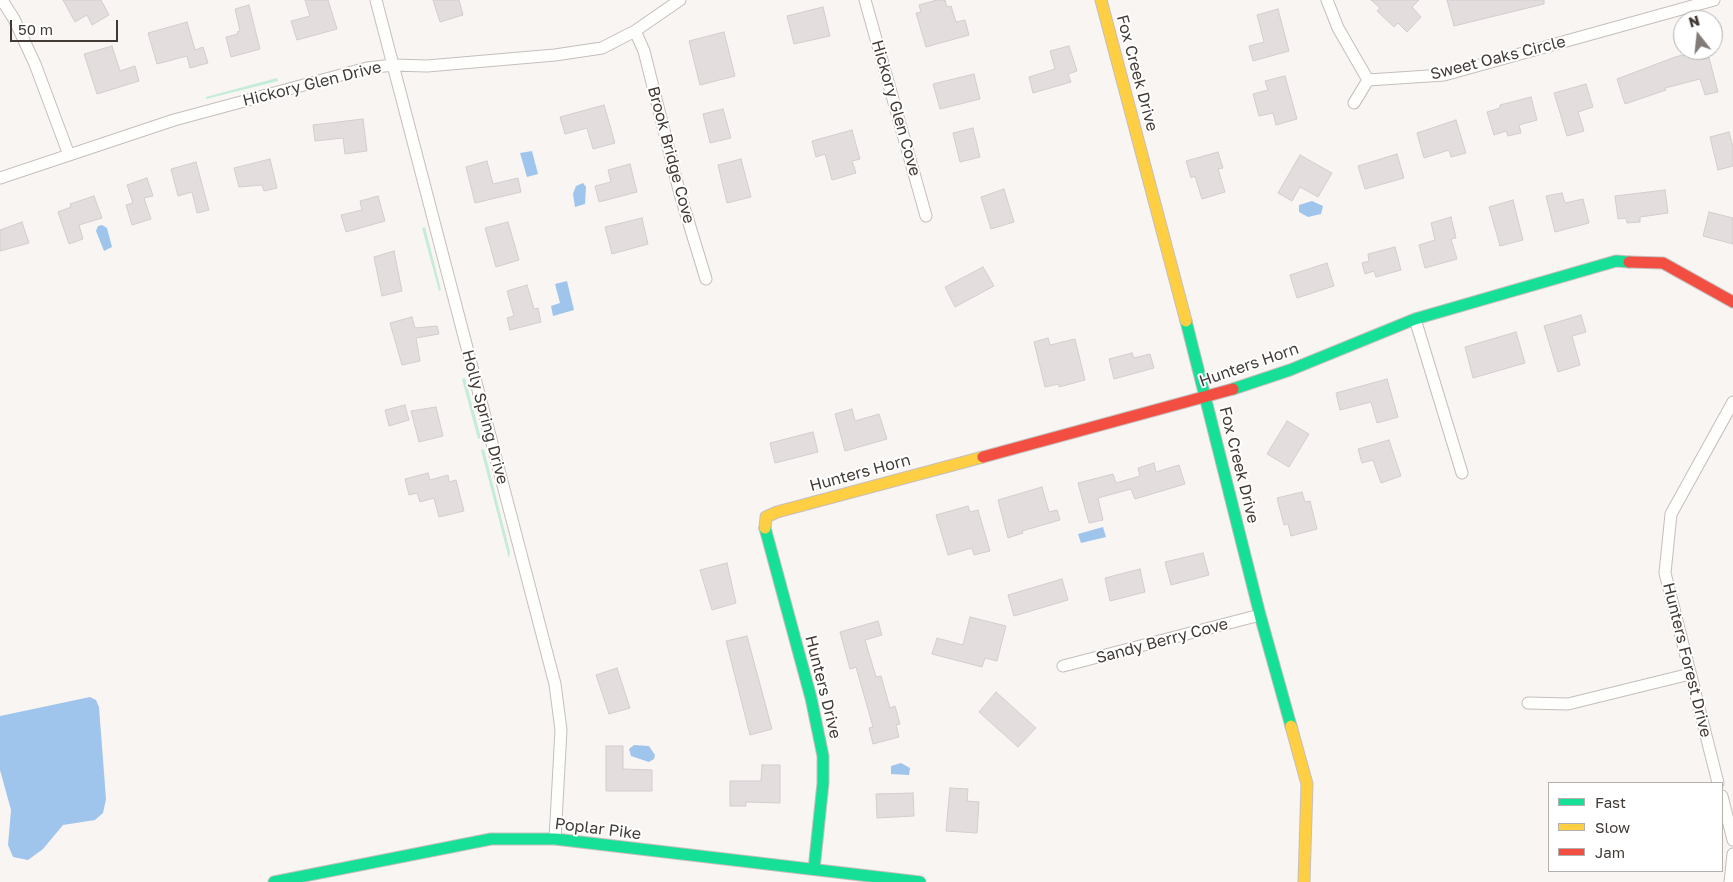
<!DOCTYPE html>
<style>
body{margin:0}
#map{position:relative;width:1733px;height:882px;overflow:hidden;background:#f9f5f2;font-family:"Golos Text",sans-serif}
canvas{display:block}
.legend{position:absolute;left:1548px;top:782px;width:175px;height:90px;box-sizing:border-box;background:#fff;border:1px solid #b3b0ae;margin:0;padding:6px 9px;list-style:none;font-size:15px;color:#423a35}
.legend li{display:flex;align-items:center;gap:10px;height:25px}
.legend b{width:25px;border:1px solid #b3b0ae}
.north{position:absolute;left:1673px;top:10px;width:50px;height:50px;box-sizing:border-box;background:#fff;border:1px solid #b3b0ae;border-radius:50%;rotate:344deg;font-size:14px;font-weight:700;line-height:20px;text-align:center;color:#423a35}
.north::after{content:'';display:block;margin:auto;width:18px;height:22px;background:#827b77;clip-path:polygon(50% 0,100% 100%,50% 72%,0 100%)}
.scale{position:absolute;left:10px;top:20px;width:108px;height:22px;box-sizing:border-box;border:2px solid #423a35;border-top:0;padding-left:6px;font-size:15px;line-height:18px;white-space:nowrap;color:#423a35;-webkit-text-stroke:4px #fff;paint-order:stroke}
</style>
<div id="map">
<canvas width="1733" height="882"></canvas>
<ul class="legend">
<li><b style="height:6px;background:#16e098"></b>Fast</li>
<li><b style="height:6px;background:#ffcf43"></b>Slow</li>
<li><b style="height:6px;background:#f24e42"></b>Jam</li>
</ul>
<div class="north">N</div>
<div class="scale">50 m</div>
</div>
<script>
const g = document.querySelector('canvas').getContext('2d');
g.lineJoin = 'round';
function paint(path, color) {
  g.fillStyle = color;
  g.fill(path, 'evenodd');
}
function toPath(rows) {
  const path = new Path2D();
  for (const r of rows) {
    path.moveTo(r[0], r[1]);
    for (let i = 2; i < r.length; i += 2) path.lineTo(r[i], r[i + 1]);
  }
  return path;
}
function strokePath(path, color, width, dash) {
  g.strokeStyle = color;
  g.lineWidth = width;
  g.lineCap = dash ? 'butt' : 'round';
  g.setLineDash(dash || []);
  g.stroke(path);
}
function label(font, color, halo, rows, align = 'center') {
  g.font = font + ' "Golos Text",sans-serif';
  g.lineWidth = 4;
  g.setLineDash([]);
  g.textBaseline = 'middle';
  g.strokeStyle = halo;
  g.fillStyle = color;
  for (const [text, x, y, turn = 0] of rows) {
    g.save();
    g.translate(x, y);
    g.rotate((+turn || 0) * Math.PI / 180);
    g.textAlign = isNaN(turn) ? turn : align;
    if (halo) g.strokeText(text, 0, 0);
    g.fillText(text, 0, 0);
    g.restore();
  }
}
const green = toPath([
 [277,78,278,81,206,99,206,97],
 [425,227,441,290,439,291,422,228],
 [465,378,481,438,478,439,462,379],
 [484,449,510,552,509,559,481,450]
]);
const water = toPath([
 [532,151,538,174,527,177,520,153],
 [583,183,586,187,585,204,575,207,573,194,576,186],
 [1312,201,1323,206,1321,214,1308,217,1299,212,1299,205],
 [102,225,107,228,112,247,104,251,96,231,98,226],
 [567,281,574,310,553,316,551,306,560,303,555,284],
 [1103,527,1106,537,1081,543,1078,534],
 [90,697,96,700,99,707,106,799,103,813,95,820,63,825,43,849,28,860,13,857,8,845,11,810,0,770,0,716],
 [634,745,649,746,655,755,654,759,649,762,631,756,629,749],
 [901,763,910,768,909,775,891,774,891,766]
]);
const building = toPath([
 [63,0,101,0,109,15,92,25,87,15,75,22,63,0],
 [305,0,328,0,337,29,297,40,291,21,310,16,305,0],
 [433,0,459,0,463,15,440,22,433,0],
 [937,0,945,0,947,7,951,6,956,22,965,20,969,35,926,47,916,13,921,12,919,5,937,0],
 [1371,0,1419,0,1412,7,1421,17,1407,32,1398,23,1394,27,1377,11,1380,8,1371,0],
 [1447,0,1544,0,1544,4,1454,26,1447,0],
 [249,5,260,49,231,57,226,37,238,34,237,32,240,31,235,9,249,5],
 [823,7,830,36,794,44,787,16,823,7],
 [1278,9,1289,51,1253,61,1249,46,1264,42,1257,15,1278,9],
 [187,22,195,50,203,47,208,63,190,68,187,56,157,64,148,33,187,22],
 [724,32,735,76,700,85,689,41,724,32],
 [112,46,120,71,135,66,139,81,97,94,84,54,112,46],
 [1069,46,1077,71,1068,74,1071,82,1033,93,1029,77,1055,69,1050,51,1069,46],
 [1702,50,1707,50,1718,92,1705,95,1700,79,1665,88,1666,90,1625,104,1617,79,1675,57,1702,50],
 [974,74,980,99,940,109,933,84,974,74],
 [1285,76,1297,119,1276,125,1273,113,1259,116,1253,94,1268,90,1265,81,1285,76],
 [1586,84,1593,107,1578,112,1584,131,1567,136,1554,93,1586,84],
 [1531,97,1537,120,1519,125,1521,133,1508,136,1506,131,1494,135,1487,112,1500,108,1500,105,1531,97],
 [604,105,615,143,593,149,587,128,565,134,560,117,604,105],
 [723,109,731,138,710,143,703,114,723,109],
 [363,119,367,151,345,154,343,138,315,141,313,125,363,119],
 [1456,120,1466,153,1451,157,1449,150,1424,158,1417,133,1456,120],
 [973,128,980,157,960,162,953,133,973,128],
 [852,130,860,159,852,161,856,173,832,180,825,154,816,157,812,141,852,130],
 [1729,132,1733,147,1733,166,1718,170,1710,137,1729,132],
 [1218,152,1223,168,1218,169,1225,192,1202,199,1195,176,1191,178,1186,161,1218,152],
 [1397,154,1404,178,1365,189,1358,166,1397,154],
 [1300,155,1332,173,1318,197,1300,187,1292,201,1278,193,1300,155],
 [270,159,277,188,264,191,262,185,239,187,234,168,270,159],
 [741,159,751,197,727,203,718,165,741,159],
 [487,161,493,184,518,178,521,192,475,203,466,167,487,161],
 [196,162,209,210,197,213,192,192,178,196,171,169,196,162],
 [630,164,637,192,599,202,595,186,611,182,608,170,630,164],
 [147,178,153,196,144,198,151,219,132,225,126,205,133,203,127,185,147,178],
 [1004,189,1014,222,991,229,981,197,1004,189],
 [1665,190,1668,213,1640,217,1640,222,1627,223,1626,218,1618,219,1615,196,1665,190],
 [1562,193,1565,203,1583,199,1589,223,1555,232,1546,196,1562,193],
 [94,196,102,218,79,225,83,239,69,244,58,212,71,207,70,204,94,196],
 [378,196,385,221,346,232,341,215,362,210,360,201,378,196],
 [1513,200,1523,240,1500,246,1489,207,1513,200],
 [1709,212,1733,218,1733,244,1703,236,1709,212],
 [1451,217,1456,238,1451,239,1457,259,1425,268,1419,245,1435,240,1431,223,1451,217],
 [642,218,648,244,612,254,605,227,642,218],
 [22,222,29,243,0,251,0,230,22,222],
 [508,222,519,260,496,267,485,228,508,222],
 [1395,247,1401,270,1376,277,1374,271,1365,274,1362,263,1369,261,1368,254,1395,247],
 [394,251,402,291,382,296,374,257,394,251],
 [1327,263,1334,286,1297,298,1290,275,1327,263],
 [983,267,994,286,955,307,945,287,983,267],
 [527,285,534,309,538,308,541,322,510,330,507,318,514,316,507,291,527,285],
 [1581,315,1586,332,1572,336,1580,365,1558,372,1544,326,1581,315],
 [412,317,415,328,437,326,439,334,416,338,420,361,402,365,390,323,412,317],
 [1516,332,1525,363,1473,378,1465,347,1516,332],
 [1048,338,1050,345,1075,339,1085,380,1059,387,1059,384,1045,387,1034,342,1048,338],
 [1132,353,1134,358,1150,354,1154,368,1114,379,1109,359,1132,353],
 [1387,379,1398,417,1377,423,1371,402,1340,410,1336,393,1387,379],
 [405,405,409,420,389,426,385,410,405,405],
 [436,407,443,436,419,442,411,411,436,407],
 [852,409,855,421,879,414,887,439,845,451,835,414,852,409],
 [1287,421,1309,434,1289,467,1267,454,1287,421],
 [813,432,818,452,775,463,770,443,813,432],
 [1389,440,1401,476,1381,483,1373,460,1362,463,1358,449,1389,440],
 [1154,463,1156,472,1179,465,1185,484,1135,499,1131,489,1098,498,1103,520,1089,523,1078,483,1113,474,1116,483,1140,476,1138,468,1154,463],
 [428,473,430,480,448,475,449,482,456,480,464,511,439,517,434,498,420,502,417,493,409,495,405,479,428,473],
 [1042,487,1049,512,1057,510,1060,520,1022,531,1023,533,1008,538,998,500,1042,487],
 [1302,492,1305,502,1310,501,1317,529,1291,536,1288,524,1284,525,1277,498,1302,492],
 [968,506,970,512,978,510,990,551,974,555,972,548,948,555,936,515,968,506],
 [1203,553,1209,575,1171,585,1165,562,1203,553],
 [727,563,736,603,712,610,700,570,727,563],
 [1140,569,1145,592,1110,601,1105,578,1140,569],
 [1062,579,1068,600,1014,616,1008,595,1062,579],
 [970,617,1006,626,997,661,985,658,982,667,932,654,937,638,963,645,970,617],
 [878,621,882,635,865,640,876,677,881,676,890,708,895,706,900,724,896,725,899,737,873,744,869,728,873,727,856,667,850,669,840,632,878,621],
 [747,636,772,729,750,735,726,641,747,636],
 [617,668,630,708,609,714,596,675,617,668],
 [996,692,1036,728,1018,747,979,712,996,692],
 [606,746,623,746,623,769,652,770,652,791,606,791,606,746],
 [762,765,780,765,780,803,746,802,746,806,730,806,730,781,761,781,762,765],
 [950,788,968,789,967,801,979,802,977,833,946,831,950,788],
 [913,793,914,816,877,818,876,794,913,793]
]);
const street = toPath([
 [2,0,14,19,35,64,69,155],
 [376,0,555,684,561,730,555,839],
 [865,0,926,216],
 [1327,0,1338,28,1368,80,1444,75,1714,0],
 [635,31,644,51,680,194,706,279],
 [1354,103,1368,80],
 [0,178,174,120,367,68,393,65,427,66,555,55,602,48,635,31,680,0],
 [1415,319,1462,473],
 [1063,666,1260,615],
 [1528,703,1568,704,1690,674],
 [1718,783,1665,573,1671,514,1733,402],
 [1722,796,1733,840],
 [1730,882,1733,854]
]);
const fast = toPath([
 [1186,321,1260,615,1291,726],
 [1233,389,1290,370,1415,319,1616,261,1629,262],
 [765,528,811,698,823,756,823,783,814,869],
 [274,882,491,839,555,839,920,882]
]);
const slow = toPath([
 [1101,0,1186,321],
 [765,528,766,517,777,512,983,457],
 [1291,726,1307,784,1304,882]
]);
const jam = toPath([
 [1629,262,1663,263,1733,302],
 [983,457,1233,389]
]);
const streetNames = [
 ["Sweet Oaks Circle",1498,58,-14],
 ["Fox Creek Drive",1137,73,75],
 ["Hickory Glen Drive",312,84,-14],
 ["Hickory Glen Cove",896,108,74],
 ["Brook Bridge Cove",671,155,75],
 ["Hunters Horn",1249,365,-19],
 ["Holly Spring Drive",485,417,75],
 ["Fox Creek Drive",1239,465,76],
 ["Hunters Horn",860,473,-15],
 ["Sandy Berry Cove",1162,641,-15],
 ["Hunters Forest Drive",1687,660,76],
 ["Hunters Drive",823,687,76],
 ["Poplar Pike",598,829,7]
];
paint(green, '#c4ecd9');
paint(water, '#a0c5ec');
paint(building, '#e3ddde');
strokePath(building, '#d3cdcf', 1);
strokePath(street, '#c5bfbc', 13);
strokePath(fast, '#c5bfbc', 13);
strokePath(slow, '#c5bfbc', 13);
strokePath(jam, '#c5bfbc', 13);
strokePath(street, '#fefefd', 11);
strokePath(fast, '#16e098', 11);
strokePath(slow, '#ffcf43', 11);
strokePath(jam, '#f24e42', 11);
label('16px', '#423a35', '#fff', streetNames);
</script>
